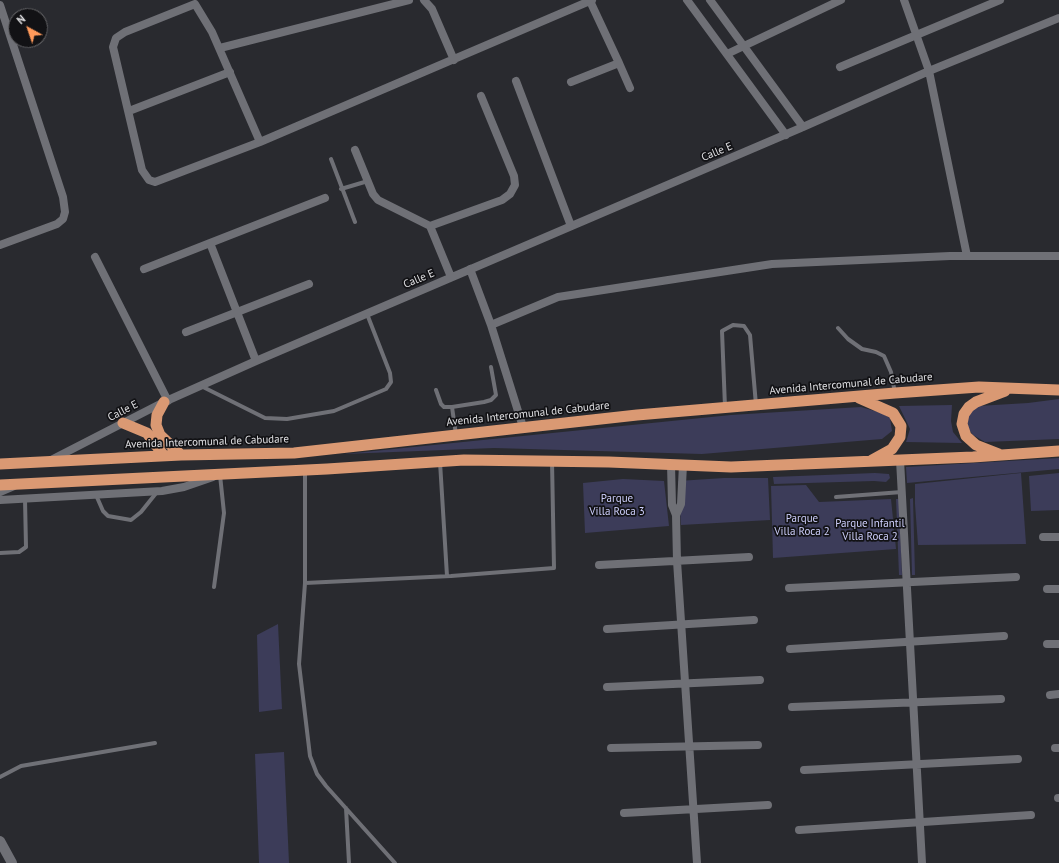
<!DOCTYPE html>
<style>
body{margin:0}
#map{position:relative;width:1059px;height:863px;overflow:hidden;background:#292a2f;font-family:"PT Sans",sans-serif}
canvas{display:block}
.north{position:absolute;left:8px;top:8px;width:40px;height:40px;box-sizing:border-box;background:#121215;border:1px solid #646467;border-radius:50%;rotate:320deg;font-size:11px;font-weight:700;line-height:16px;text-align:center;color:#e0e0e3}
.north::after{content:'';display:block;margin:auto;width:14px;height:18px;background:#ff9a5b;clip-path:polygon(50% 0,100% 100%,50% 72%,0 100%)}
</style>
<div id="map">
<canvas width="1059" height="863"></canvas>
<div class="north">N</div>
</div>
<script>
const g = document.querySelector('canvas').getContext('2d');
g.lineJoin = 'round';
function paint(path, color) {
  g.fillStyle = color;
  g.fill(path, 'evenodd');
}
function toPath(rows) {
  const path = new Path2D();
  for (const r of rows) {
    path.moveTo(r[0], r[1]);
    for (let i = 2; i < r.length; i += 2) path.lineTo(r[i], r[i + 1]);
  }
  return path;
}
function strokePath(path, color, width, dash) {
  g.strokeStyle = color;
  g.lineWidth = width;
  g.lineCap = dash ? 'butt' : 'round';
  g.setLineDash(dash || []);
  g.stroke(path);
}
function label(font, color, halo, rows, align = 'center') {
  g.font = font + ' "PT Sans",sans-serif';
  g.lineWidth = 3.5;
  g.setLineDash([]);
  g.textBaseline = 'middle';
  g.strokeStyle = halo;
  g.fillStyle = color;
  for (const [text, x, y, turn = 0] of rows) {
    g.save();
    g.translate(x, y);
    g.rotate((+turn || 0) * Math.PI / 180);
    g.textAlign = isNaN(turn) ? turn : align;
    if (halo) g.strokeText(text, 0, 0);
    g.fillText(text, 0, 0);
    g.restore();
  }
}
const green = toPath([
 [1059,399,1059,439,985,442,973,435,967,427,968,412,978,406,1028,403],
 [952,405,951,421,953,432,962,443,906,442,910,429,899,406],
 [861,407,882,413,890,418,892,431,882,439,702,454,494,448,344,454,731,415],
 [1059,458,1059,469,907,483,906,467],
 [875,473,889,474,890,478,886,482,874,481,774,484,773,477],
 [1021,473,1026,544,918,545,915,504,915,484],
 [1059,473,1059,510,1031,511,1029,476],
 [724,478,768,478,770,520,681,525,678,481],
 [623,479,664,481,669,526,585,533,583,483],
 [806,485,819,502,891,499,896,549,773,558,771,486],
 [913,498,915,575,912,575,910,499],
 [896,499,899,499,902,575,899,575],
 [278,624,282,709,259,712,257,635],
 [284,752,289,863,259,863,255,754]
]);
const service = toPath([
 [331,159,355,222],
 [341,189,368,181],
 [838,328,848,339,862,349,876,352,884,356,891,372,895,393],
 [201,386,265,418,287,419,334,411,386,389,391,382,390,373,367,314],
 [436,390,441,404,444,407,452,407],
 [725,407,722,331,733,325,744,326,750,335,756,405],
 [456,435,452,407,484,402,491,400,496,395,491,367],
 [440,462,447,576],
 [305,470,305,583,451,576,554,568,552,461],
 [96,495,103,511,108,516,131,520,141,512,157,492],
 [836,497,902,492],
 [0,553,19,552,26,547,25,499],
 [305,583,299,664,310,756,317,774,326,786,395,863],
 [214,587,224,513,220,475],
 [0,777,21,766,155,743],
 [346,808,349,863]
]);
const minor = toPath([
 [424,0,432,9,454,60],
 [687,0,786,135],
 [710,0,803,127],
 [904,0,929,71,967,256],
 [0,5,63,197,65,212,63,219,57,224,0,245],
 [220,48,409,0],
 [727,54,841,0],
 [619,63,630,88],
 [840,67,1000,0],
 [516,81,571,226],
 [571,82,619,63,590,1],
 [129,111,230,72],
 [260,142,212,32,195,4,125,32,116,38,113,47,142,170,149,180,155,182,260,142,592,0],
 [355,150,373,194,378,200,430,226,451,277],
 [430,226,502,200,510,194,515,185,514,176,481,96],
 [95,257,168,401],
 [144,269,210,243],
 [470,269,491,325,523,427],
 [491,325,558,297,772,264,950,256,1059,256],
 [186,332,309,284],
 [256,361,210,243,325,198],
 [51,460,164,402,256,361,803,127,929,71,1059,18],
 [900,460,922,863],
 [671,464,672,505,676,515,677,561,697,863],
 [0,492,14,486],
 [0,500,162,491,184,487,213,477],
 [676,515,681,504,683,465],
 [1043,537,1059,537],
 [599,565,749,557],
 [789,588,1016,577],
 [1047,589,1059,589],
 [607,629,754,620],
 [1047,644,1059,644],
 [790,649,1004,636],
 [607,687,760,680],
 [1050,695,1059,694],
 [792,707,1001,699],
 [611,748,758,745],
 [1055,748,1059,748],
 [804,770,1018,759],
 [1058,798,1059,798],
 [624,813,768,805],
 [799,830,1031,815]
]);
const tertiary = toPath([
 [0,841,12,863]
]);
const trunk = toPath([
 [859,398,893,413,901,426,900,437,892,449,872,460],
 [164,402,157,415,156,425,160,435,181,455],
 [123,423,147,433,164,456],
 [999,454,976,445,966,436,962,424,964,414,969,407,976,402,1005,391],
 [0,464,181,455,294,453,637,415,895,393,979,387,1059,390],
 [0,485,327,469,464,460,609,462,731,467,973,457,1059,451]
]);
const streetNames = [
 ["Calle E",717,152,-23],
 ["Calle E",419,279,-23],
 ["Avenida Intercomunal de Cabudare",851,384,-5],
 ["Calle E",123,411,-27],
 ["Avenida Intercomunal de Cabudare",528,414,-6],
 ["Avenida Intercomunal de Cabudare",207,442,-2]
];
const parkNames = [
 ["Parque",617,499],
 ["Villa Roca 3",617,512],
 ["Parque",802,519],
 ["Villa Roca 2",802,532],
 ["Parque Infantil",870,524],
 ["Villa Roca 2",870,537]
];
paint(green, '#3c3c59');
strokePath(service, '#6f7076', 4);
strokePath(minor, '#6f7076', 8);
strokePath(tertiary, '#6f7076', 10);
strokePath(trunk, '#da9973', 11);
label('11px', '#e0e0e3', '#121215', streetNames);
label('11px', '#cfd0fd', '#121215', parkNames);
</script>
